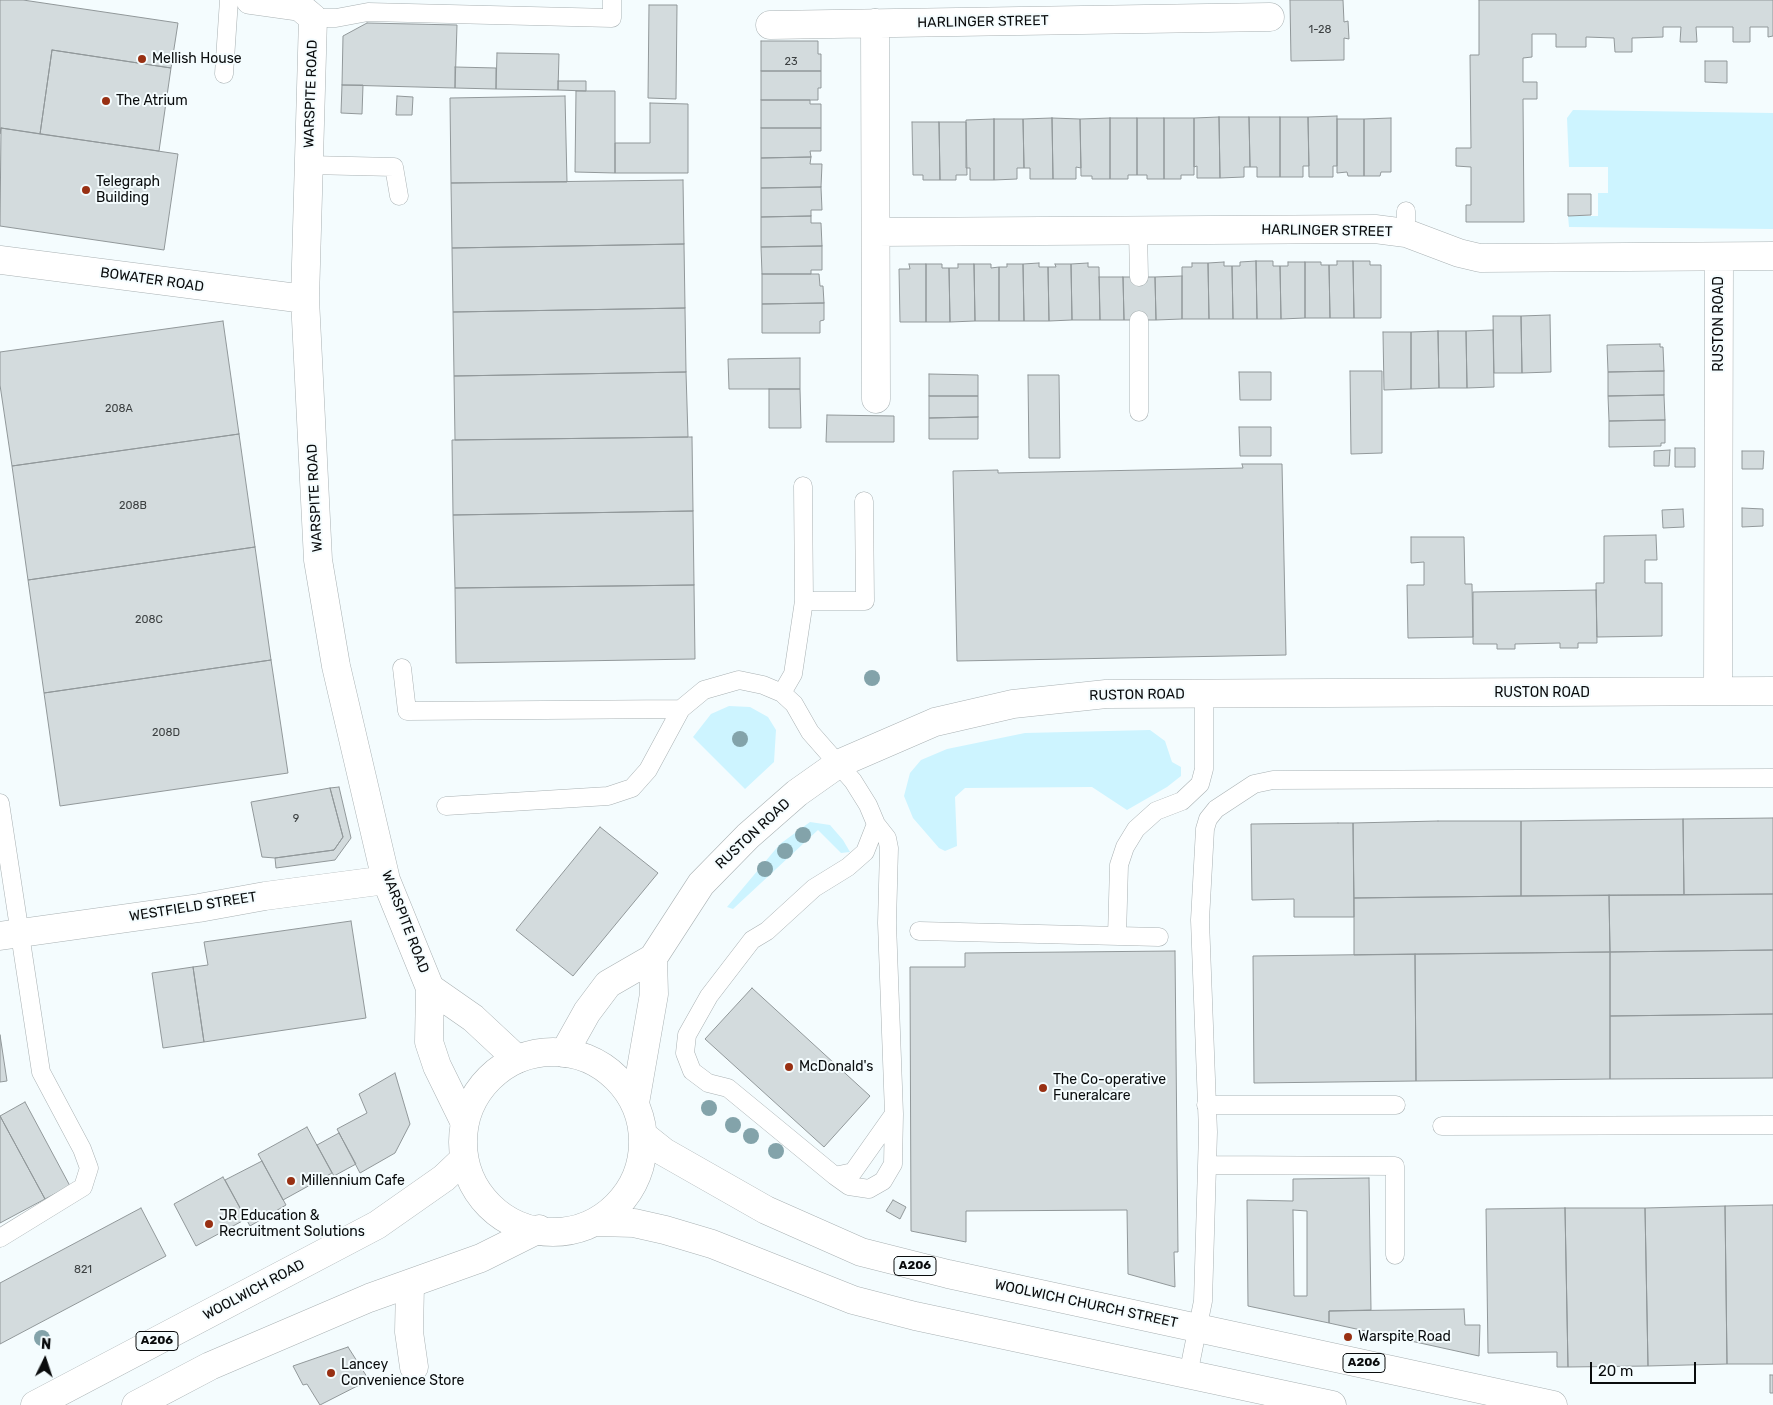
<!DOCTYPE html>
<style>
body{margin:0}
#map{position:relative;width:1773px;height:1405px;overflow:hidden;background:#f4fcfe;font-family:Rubik,sans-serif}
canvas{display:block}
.north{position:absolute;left:20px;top:1335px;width:50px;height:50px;-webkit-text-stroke:4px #f4fcfe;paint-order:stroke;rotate:4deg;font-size:14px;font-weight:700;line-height:20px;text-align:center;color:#0a0c0d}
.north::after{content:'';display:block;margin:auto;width:18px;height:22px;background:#0a0c0d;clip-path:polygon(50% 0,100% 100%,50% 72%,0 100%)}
.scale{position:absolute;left:1590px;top:1362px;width:106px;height:22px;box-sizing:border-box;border:2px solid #0a0c0d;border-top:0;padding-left:6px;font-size:15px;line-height:18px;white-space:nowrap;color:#0a0c0d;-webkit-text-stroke:4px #f4fcfe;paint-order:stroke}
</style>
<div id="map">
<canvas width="1773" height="1405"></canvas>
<div class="north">N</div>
<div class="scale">20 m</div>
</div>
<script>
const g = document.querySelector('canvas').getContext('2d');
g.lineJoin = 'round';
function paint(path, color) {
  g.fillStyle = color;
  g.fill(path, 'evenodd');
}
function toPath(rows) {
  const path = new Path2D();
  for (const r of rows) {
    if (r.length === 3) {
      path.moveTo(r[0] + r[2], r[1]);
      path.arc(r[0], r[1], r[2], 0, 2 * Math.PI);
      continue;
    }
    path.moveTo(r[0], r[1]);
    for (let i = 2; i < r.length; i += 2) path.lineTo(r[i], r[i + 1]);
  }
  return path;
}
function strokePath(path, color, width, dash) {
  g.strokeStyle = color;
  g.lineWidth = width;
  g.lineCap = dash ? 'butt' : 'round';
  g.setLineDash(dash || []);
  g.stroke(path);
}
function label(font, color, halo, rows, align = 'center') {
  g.font = font + ' Rubik,sans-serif';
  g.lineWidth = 4;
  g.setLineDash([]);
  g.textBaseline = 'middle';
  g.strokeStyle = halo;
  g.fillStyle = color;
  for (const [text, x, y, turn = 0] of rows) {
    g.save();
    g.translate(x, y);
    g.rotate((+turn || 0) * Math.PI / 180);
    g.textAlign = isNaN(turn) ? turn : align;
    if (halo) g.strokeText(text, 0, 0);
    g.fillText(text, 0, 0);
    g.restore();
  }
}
const green = toPath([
 [1573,110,1773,113,1773,229,1569,227,1568,216,1598,216,1598,193,1608,193,1608,167,1569,167,1567,118],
 [729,706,750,707,768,717,776,730,774,762,745,789,693,737,711,714],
 [1150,730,1165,741,1172,762,1181,767,1181,776,1167,787,1127,810,1092,787,965,788,955,797,957,846,945,851,939,848,913,818,904,796,910,773,921,760,947,749,1025,733],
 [810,822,830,825,843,840,850,852,841,853,818,830,733,909,727,907,780,844]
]);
const building = toPath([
 [0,0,23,0,178,23,171,68,52,50,40,134,1,128,0,134,0,0],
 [1290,0,1343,0,1344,22,1348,21,1349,39,1344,38,1344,60,1291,61,1290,0],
 [1479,0,1773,0,1773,36,1768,37,1768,27,1750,27,1750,42,1733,42,1733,27,1696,27,1697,42,1680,42,1681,27,1663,27,1663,37,1632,38,1632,52,1615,52,1614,38,1586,37,1586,47,1556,47,1556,34,1532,34,1532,57,1523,58,1523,82,1537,82,1537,99,1523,99,1524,222,1466,222,1466,205,1471,205,1471,167,1456,166,1456,148,1471,148,1470,55,1479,55,1479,0],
 [649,5,677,5,676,99,648,98,649,5],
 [367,23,457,25,455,88,342,85,343,36,367,23],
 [761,41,818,41,818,54,821,54,821,71,761,71,761,41],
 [52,50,171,68,159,151,40,134,52,50],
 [497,53,559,54,558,90,496,89,497,53],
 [1705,61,1727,61,1727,83,1705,82,1705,61],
 [455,67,496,68,496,89,455,88,455,67],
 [761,71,821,71,821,88,818,88,818,100,761,100,761,71],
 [558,81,586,81,586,91,558,90,558,81],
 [342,85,363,85,362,114,341,113,342,85],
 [576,91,615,91,615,173,575,172,576,91],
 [397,96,413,97,412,115,396,115,397,96],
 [565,96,567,182,451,183,450,98,565,96],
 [761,100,810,100,810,104,821,104,821,128,761,128,761,100],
 [650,103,688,104,688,173,615,173,615,143,650,143,650,103],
 [1337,116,1337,166,1333,166,1333,177,1309,177,1308,117,1337,116],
 [1219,117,1220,178,1197,178,1197,166,1194,167,1194,118,1219,117],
 [1219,117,1249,117,1250,167,1244,167,1244,177,1220,178,1219,117],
 [1249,117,1280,117,1280,177,1257,177,1257,167,1250,167,1249,117],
 [1280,117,1308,117,1309,166,1303,166,1303,177,1280,177,1280,117],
 [1052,118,1053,179,1030,179,1030,168,1024,168,1023,119,1052,118],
 [1052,118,1080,119,1081,168,1076,167,1076,179,1053,179,1052,118],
 [1110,118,1137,118,1137,175,1128,175,1128,179,1110,179,1110,118],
 [1110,118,1110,179,1092,179,1092,176,1081,176,1080,119,1110,118],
 [1137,118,1164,118,1164,179,1147,179,1147,175,1137,175,1137,118],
 [1164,118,1194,118,1194,175,1181,175,1181,179,1164,179,1164,118],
 [1391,118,1391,172,1381,172,1380,176,1364,176,1364,119,1391,118],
 [994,119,994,180,970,180,970,168,966,168,966,120,994,119],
 [994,119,1023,119,1024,168,1017,168,1017,179,994,180,994,119],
 [1337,119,1364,119,1364,176,1348,176,1347,172,1337,173,1337,119],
 [912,122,939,122,940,180,923,180,923,175,913,175,912,122],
 [939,122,966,122,967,175,956,175,956,180,940,180,939,122],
 [1,128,178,154,164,250,0,226,1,128],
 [761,128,821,128,821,151,810,151,811,157,761,158,761,128],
 [811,157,810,164,822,164,821,187,761,188,761,158,811,157],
 [683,180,684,244,452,248,451,183,683,180],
 [821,187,822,210,811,210,811,216,761,217,761,188,821,187],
 [1568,194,1591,194,1591,215,1568,216,1568,194],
 [811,216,811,223,821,223,822,246,761,247,761,217,811,216],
 [684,244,685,308,453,312,452,248,684,244],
 [822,246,822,270,811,270,811,274,762,274,761,247,822,246],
 [1256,261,1273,261,1273,266,1280,266,1281,319,1257,319,1256,261],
 [1256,261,1257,319,1233,319,1232,266,1240,266,1240,262,1256,261],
 [1337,261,1353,261,1354,318,1330,318,1329,265,1337,265,1337,261],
 [1353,261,1370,261,1370,265,1381,265,1381,318,1354,318,1353,261],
 [1224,262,1224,266,1232,266,1233,319,1209,319,1208,263,1224,262],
 [1288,262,1305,262,1305,318,1281,319,1280,266,1288,266,1288,262],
 [1305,262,1321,262,1321,265,1329,265,1330,318,1305,318,1305,262],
 [1039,263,1039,267,1048,267,1049,321,1024,321,1023,264,1039,263],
 [1088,263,1088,267,1099,267,1100,320,1072,320,1071,264,1088,263],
 [1192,263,1208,263,1209,319,1182,319,1182,267,1192,267,1192,263],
 [909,264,926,264,926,322,900,322,899,269,910,269,909,264],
 [926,264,942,264,942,268,949,268,950,322,926,322,926,264],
 [958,264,974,264,975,321,950,322,949,268,958,268,958,264],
 [974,264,991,264,991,268,999,267,999,321,975,321,974,264],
 [1007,264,1023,264,1024,321,999,321,999,267,1007,267,1007,264],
 [1055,264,1071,264,1072,320,1049,321,1048,267,1056,267,1055,264],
 [762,274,819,274,820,286,823,286,824,303,762,304,762,274],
 [1182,276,1182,319,1156,320,1155,277,1182,276],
 [1099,277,1123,277,1124,320,1100,320,1099,277],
 [1123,277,1155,277,1156,320,1124,320,1123,277],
 [824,303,824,320,820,321,820,333,762,333,762,304,824,303],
 [685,308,686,372,454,376,453,312,685,308],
 [1550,315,1551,372,1522,373,1521,316,1550,315],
 [1493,316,1521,316,1522,373,1494,373,1493,316],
 [223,321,239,434,12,466,0,385,0,352,223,321],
 [1493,330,1494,387,1467,388,1466,331,1493,330],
 [1438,331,1466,331,1467,388,1439,388,1438,331],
 [1438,331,1439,388,1411,389,1411,332,1438,331],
 [1383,332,1411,332,1411,389,1384,390,1383,332],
 [1660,344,1660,347,1663,347,1664,371,1608,372,1607,345,1660,344],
 [800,358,800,389,729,389,728,359,800,358],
 [1350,371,1382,371,1382,453,1351,454,1350,371],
 [1664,371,1664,395,1608,396,1608,372,1664,371],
 [686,372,688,437,455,440,454,376,686,372],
 [1239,372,1271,372,1271,400,1240,400,1239,372],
 [929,374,978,375,978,396,929,396,929,374],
 [1028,375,1059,375,1060,458,1029,458,1028,375],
 [769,389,800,389,801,428,769,428,769,389],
 [1664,395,1665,420,1609,421,1608,396,1664,395],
 [929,396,978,396,978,417,929,418,929,396],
 [827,415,894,416,894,442,826,442,827,415],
 [978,417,978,439,929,439,929,418,978,417],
 [1665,420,1665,443,1661,443,1661,446,1609,447,1609,421,1665,420],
 [1239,427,1271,427,1271,456,1240,456,1239,427],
 [239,434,255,547,28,580,12,466,239,434],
 [692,437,693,511,453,515,452,440,692,437],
 [1675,448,1695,448,1695,467,1675,467,1675,448],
 [1670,450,1669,466,1654,466,1654,451,1670,450],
 [1742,451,1764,451,1763,469,1742,469,1742,451],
 [1242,464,1282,464,1286,655,957,661,953,471,998,470,998,473,1243,468,1242,464],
 [1742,508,1763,509,1763,526,1742,527,1742,508],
 [1683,509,1684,527,1663,528,1662,510,1683,509],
 [693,511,694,585,455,588,453,515,693,511],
 [1656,535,1657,560,1645,560,1645,583,1662,583,1662,636,1597,637,1596,583,1604,583,1604,536,1656,535],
 [1411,537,1464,537,1465,584,1472,584,1473,637,1408,638,1407,585,1424,585,1424,562,1411,563,1411,537],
 [255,547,271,660,44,693,28,580,255,547],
 [694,585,695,659,456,663,455,588,694,585],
 [1596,590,1597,643,1578,643,1578,648,1560,648,1560,643,1515,644,1515,649,1497,649,1497,644,1473,644,1473,592,1596,590],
 [271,660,288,773,60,806,44,693,271,660],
 [339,787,351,838,335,860,276,868,275,858,334,850,343,837,330,788,339,787],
 [330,788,343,837,334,850,275,858,262,857,251,802,330,788],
 [1773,818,1773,894,1684,895,1683,819,1773,818],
 [1683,819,1684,895,1521,896,1521,821,1683,819],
 [1438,821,1521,821,1521,896,1354,898,1353,823,1438,821],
 [1338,823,1353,823,1354,917,1294,917,1294,899,1252,900,1251,824,1338,823],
 [600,827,658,873,573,976,516,930,600,827],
 [1773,894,1773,950,1610,952,1609,895,1773,894],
 [1609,895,1610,952,1354,955,1354,898,1609,895],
 [351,921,366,1018,204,1042,193,967,208,965,204,942,351,921],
 [1773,950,1773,1014,1610,1016,1610,952,1773,950],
 [1175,951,1178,1252,1174,1252,1175,1287,1128,1274,1127,1210,966,1211,966,1242,911,1231,910,967,965,967,965,953,1175,951],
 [1610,952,1610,1079,1416,1081,1415,954,1610,952],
 [1415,954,1416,1081,1254,1083,1253,956,1415,954],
 [193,967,204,1042,163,1048,152,973,193,967],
 [752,988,870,1096,824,1147,705,1039,752,988],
 [1773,1014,1773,1078,1610,1079,1610,1016,1773,1014],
 [0,1035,7,1081,0,1082,0,1035],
 [395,1073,410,1124,395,1153,360,1173,337,1129,367,1113,359,1094,395,1073],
 [25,1102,70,1186,45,1199,0,1116,25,1102],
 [0,1116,45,1199,0,1223,0,1116],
 [307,1127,332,1173,283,1200,258,1154,307,1127],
 [339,1133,356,1164,334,1176,317,1145,339,1133],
 [262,1161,286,1205,250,1226,225,1180,262,1161],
 [223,1177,246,1219,196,1246,174,1204,223,1177],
 [1369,1178,1371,1310,1329,1311,1329,1323,1248,1306,1247,1200,1293,1201,1293,1179,1369,1178],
 [1293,1210,1307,1211,1307,1296,1294,1296,1293,1210],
 [893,1200,906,1207,900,1219,886,1211,893,1200],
 [1773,1205,1773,1364,1727,1364,1725,1206,1773,1205],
 [1725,1206,1727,1364,1648,1366,1645,1208,1725,1206],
 [141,1208,166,1256,0,1344,0,1283,141,1208],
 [1565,1208,1568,1367,1557,1367,1557,1352,1488,1353,1486,1209,1565,1208],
 [1565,1208,1645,1208,1648,1366,1568,1367,1565,1208],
 [1464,1309,1465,1325,1480,1325,1479,1356,1329,1323,1329,1311,1464,1309],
 [348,1347,369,1380,320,1405,307,1384,303,1385,293,1366,348,1347],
 [1770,1375,1773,1375,1773,1393,1770,1393,1770,1375]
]);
const lane = toPath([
 [313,18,336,18,368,12,612,18,612,0],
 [224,74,229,0],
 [309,165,394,167,399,196],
 [1406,211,1406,233],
 [1138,231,1139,277],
 [1139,320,1139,412],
 [803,486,804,601],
 [402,668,407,711,681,709],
 [782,693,793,674,804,601,865,601,864,501],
 [0,803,41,1072,82,1149,89,1168,83,1187,0,1238],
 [446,806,608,796,632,788,648,770,681,709,704,690,739,680,763,685,782,693,794,704,810,732,853,781,868,805,876,824,887,838,889,848,887,923,894,1114,853,1172,835,1176,728,1088,708,1083,692,1071,685,1053,687,1035,709,996,752,940,767,931,814,888,848,867,865,852,876,824],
 [919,931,1159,937],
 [1117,936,1119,865,1125,847,1136,829,1156,811,1182,801,1200,784,1204,769,1204,695],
 [1206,1105,1396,1105],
 [1442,1126,1773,1125],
 [1207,1165,1395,1166,1395,1255],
 [835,1176,849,1186,869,1189,883,1181,893,1164,894,1114],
 [1188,1375,1203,1301,1208,1132,1200,920,1205,829,1208,819,1216,809,1254,784,1273,780,1773,778]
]);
const street = toPath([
 [250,0,300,7],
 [300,7,313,18,305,299,318,560,336,666,386,880,430,988,429,1042,437,1066,464,1121],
 [875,23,876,399],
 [770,25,1270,17],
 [876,232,1375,229,1406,233,1459,253,1480,258,1773,256],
 [0,260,305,299],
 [1718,691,1719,258],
 [0,936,199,908,265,896,386,880],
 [430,988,473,1018,517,1059],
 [564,1053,587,1012,608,984,653,958,701,884,748,836,797,793,838,764,935,722,1013,704,1106,694,1773,691],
 [635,1103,654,994,653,958],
 [410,1285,409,1332,414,1367]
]);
const primary = toPath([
 [553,1142,90],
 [644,1136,664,1152,766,1210,861,1252,948,1274,1553,1405],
 [597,1222,634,1223,665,1230,712,1244,853,1300,915,1316,1332,1405],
 [35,1405,377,1225,444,1178,463,1160],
 [136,1405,210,1366,369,1298,481,1258,539,1229]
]);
const trees = [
 [872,678],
 [740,739],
 [803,835],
 [785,851],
 [765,869],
 [709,1108],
 [733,1125],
 [751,1136],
 [776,1151],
 [42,1338]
];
const markers = [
 [142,59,5,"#983013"],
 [106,101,5,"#983013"],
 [86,190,5,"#983013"],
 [789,1067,5,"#983013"],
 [1043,1088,5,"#983013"],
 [291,1181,5,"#983013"],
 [209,1224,5,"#983013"],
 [1348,1337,5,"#983013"],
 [331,1373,5,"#983013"]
];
const numberNames = [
 ["1-28",1320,30],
 ["23",791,62],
 ["208A",119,409],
 ["208B",133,506],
 ["208C",149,620],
 ["208D",166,733],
 ["9",296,819],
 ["821",83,1270]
];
const shields = [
 [915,1266,42],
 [157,1341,42],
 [1364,1363,42]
];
const shieldNames = [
 ["A206",915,1266],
 ["A206",157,1341],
 ["A206",1364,1363]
];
const streetNames = [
 ["HARLINGER STREET",983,22,-1],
 ["WARSPITE ROAD",311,94,-88],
 ["HARLINGER STREET",1327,231,1],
 ["BOWATER ROAD",152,280,8],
 ["RUSTON ROAD",1719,324,-90],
 ["WARSPITE ROAD",315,498,-93],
 ["RUSTON ROAD",1542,693],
 ["RUSTON ROAD",1137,695,-1],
 ["RUSTON ROAD",753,834,-43],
 ["WESTFIELD STREET",193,907,-9],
 ["WARSPITE ROAD",405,922,69],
 ["WOOLWICH ROAD",254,1290,-28],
 ["WOOLWICH CHURCH STREET",1086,1304,12]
];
const poiNames = [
 ["Mellish House",152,59],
 ["The Atrium",116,101],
 ["Telegraph",96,182],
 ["Building",96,198],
 ["McDonald's",799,1067],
 ["The Co-operative",1053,1080],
 ["Funeralcare",1053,1096],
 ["Millennium Cafe",301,1181],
 ["JR Education &",219,1216],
 ["Recruitment Solutions",219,1232],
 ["Warspite Road",1358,1337],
 ["Lancey",341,1365],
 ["Convenience Store",341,1381]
];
paint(green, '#cdf4ff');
paint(building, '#d3dbdd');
strokePath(building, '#91989a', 1);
strokePath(lane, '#a9b1b3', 19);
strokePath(street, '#a9b1b3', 29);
strokePath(primary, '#a9b1b3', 29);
strokePath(lane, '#fff', 18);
strokePath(street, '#fff', 28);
strokePath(primary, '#fff', 28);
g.fillStyle = '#83a3aa';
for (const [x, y] of trees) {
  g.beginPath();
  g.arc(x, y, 8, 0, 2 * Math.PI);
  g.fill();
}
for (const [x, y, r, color] of markers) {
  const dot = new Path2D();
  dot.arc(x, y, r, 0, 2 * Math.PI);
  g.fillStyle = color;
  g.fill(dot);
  strokePath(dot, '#f4fcfe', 2);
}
label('11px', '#3c4041', null, numberNames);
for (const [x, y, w] of shields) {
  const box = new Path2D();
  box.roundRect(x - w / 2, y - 9.5, w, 19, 4);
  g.fillStyle = '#f4fcfe';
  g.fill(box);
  strokePath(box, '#0a0c0d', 1);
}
label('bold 12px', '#0a0c0d', null, shieldNames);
label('14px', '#0a0c0d', '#f4fcfe', streetNames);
label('14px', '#0a0c0d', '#f4fcfe', poiNames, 'left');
</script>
